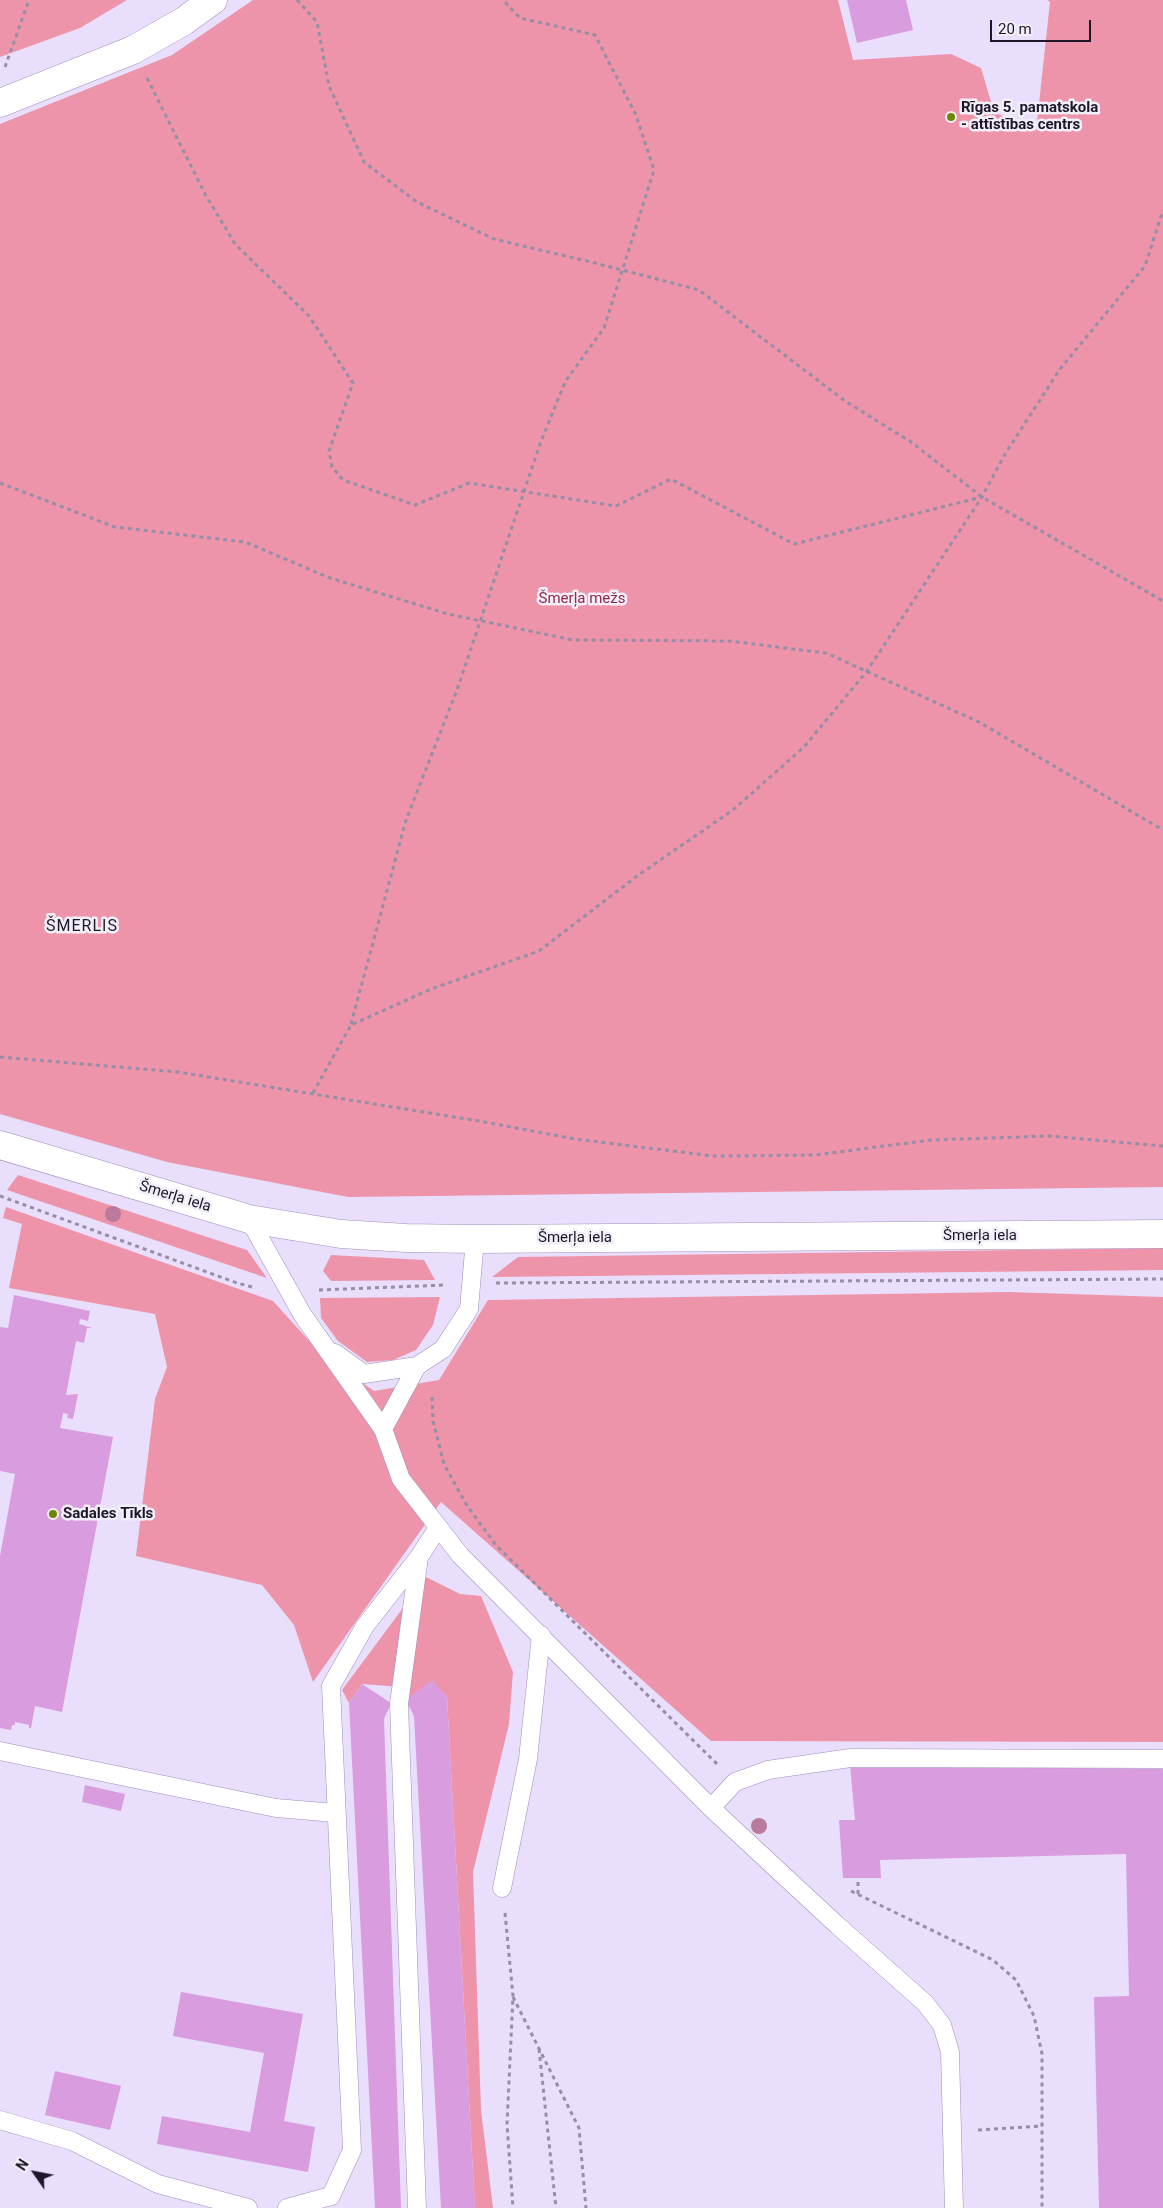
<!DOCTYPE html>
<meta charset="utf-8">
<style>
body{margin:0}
#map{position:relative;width:1163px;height:2208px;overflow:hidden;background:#e9defc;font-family:Roboto,sans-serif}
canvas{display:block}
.north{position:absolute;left:10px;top:2148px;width:50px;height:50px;-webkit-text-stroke:4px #f3eff9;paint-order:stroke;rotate:303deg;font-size:14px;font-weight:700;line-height:20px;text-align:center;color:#1f1729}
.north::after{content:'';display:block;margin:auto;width:18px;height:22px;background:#1f1729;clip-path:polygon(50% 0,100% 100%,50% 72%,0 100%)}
.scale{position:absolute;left:990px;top:20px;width:101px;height:22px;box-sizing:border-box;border:2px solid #1f1729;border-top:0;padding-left:6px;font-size:15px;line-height:18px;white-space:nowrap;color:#1f1729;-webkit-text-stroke:4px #f3eff9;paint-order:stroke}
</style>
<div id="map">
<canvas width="1163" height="2208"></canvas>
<div class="north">N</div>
<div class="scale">20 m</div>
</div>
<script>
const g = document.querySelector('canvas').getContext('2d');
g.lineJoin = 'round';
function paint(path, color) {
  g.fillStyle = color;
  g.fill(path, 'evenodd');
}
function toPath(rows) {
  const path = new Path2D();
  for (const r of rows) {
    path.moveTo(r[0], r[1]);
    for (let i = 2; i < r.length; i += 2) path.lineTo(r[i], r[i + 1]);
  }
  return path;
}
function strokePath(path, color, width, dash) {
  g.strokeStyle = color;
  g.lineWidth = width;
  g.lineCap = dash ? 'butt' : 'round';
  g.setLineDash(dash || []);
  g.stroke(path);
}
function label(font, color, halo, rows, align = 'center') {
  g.font = font + ' Roboto,sans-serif';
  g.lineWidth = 5;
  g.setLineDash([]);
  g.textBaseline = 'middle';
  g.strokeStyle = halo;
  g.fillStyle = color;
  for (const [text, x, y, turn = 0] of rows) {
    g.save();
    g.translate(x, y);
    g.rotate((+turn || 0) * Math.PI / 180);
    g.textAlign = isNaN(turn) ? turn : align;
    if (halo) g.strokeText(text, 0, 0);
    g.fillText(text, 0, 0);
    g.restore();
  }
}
const green = toPath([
 [0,0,127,0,80,28,0,57],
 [253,0,838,0,853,60,951,54,981,68,994,112,1036,131,1050,2,1047,0,1163,0,1163,1187,348,1197,167,1162,0,1114,0,124,172,55],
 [18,1175,247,1250,267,1278,7,1190],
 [6,1207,273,1301,322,1355,374,1391,439,1380,488,1300,1009,1292,1163,1297,1163,1742,711,1741,441,1502,313,1682,294,1625,262,1585,136,1556,155,1399,167,1367,155,1314,9,1288,22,1224,3,1218],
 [1163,1248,1163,1270,492,1277,518,1257],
 [331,1255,424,1260,435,1280,331,1281,323,1271],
 [440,1297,433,1325,416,1350,393,1360,367,1362,338,1341,321,1318,320,1298],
 [426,1577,460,1594,481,1596,513,1672,509,1724,473,1872,481,2110,493,2208,475,2208,447,1697,432,1681,406,1700,401,1687,362,1684,349,1703,342,1690]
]);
const building = toPath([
 [847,0,906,0,913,30,857,43],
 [14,1295,90,1311,88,1321,80,1319,79,1324,92,1328,87,1328,84,1343,76,1341,66,1395,78,1394,73,1419,67,1418,68,1414,63,1413,60,1428,113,1437,62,1712,35,1706,31,1728,29,1728,29,1725,15,1722,15,1725,12,1725,11,1730,0,1728,0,1556,15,1474,0,1471,0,1327,8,1328],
 [432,1680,447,1697,475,2208,441,2208,414,1716,406,1700],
 [362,1684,391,1703,384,1719,401,2208,375,2208,349,1703],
 [850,1765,1163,1769,1163,2208,1099,2208,1094,1997,1129,1996,1126,1854,880,1860,881,1878,843,1878,839,1820,855,1820],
 [85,1785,125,1794,121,1811,82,1802],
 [181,1992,303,2014,284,2121,315,2127,308,2172,157,2144,162,2116,250,2132,264,2053,173,2036],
 [55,2071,121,2086,110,2130,45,2115]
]);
const path = toPath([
 [297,0,317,22,329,86,364,162,417,202,494,239,591,262,699,290,845,401,911,442,982,497,1163,601],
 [5,67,29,0],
 [147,78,205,194,235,244,309,316,353,383,329,451,332,467,343,480,415,505,469,483,616,506,671,479,794,544,982,497],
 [0,483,115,527,245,542,330,578,448,614,573,640,729,641,826,653,979,722,1163,830],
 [351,1024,406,820,457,690,540,444,565,382,604,328,654,170,636,115,595,35,520,18,503,0],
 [0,1057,178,1072,479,1121,575,1139,713,1156,815,1155,931,1140,1049,1136,1163,1146],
 [313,1093,351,1025,431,989,539,951,637,876,733,810,804,747,867,671,982,497,1005,454,1060,369,1145,266,1163,210],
 [0,1196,237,1283,256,1288],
 [496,1283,1163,1279],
 [319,1290,445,1285],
 [432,1397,433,1421,444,1464,466,1504,495,1544,717,1764],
 [851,1891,993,1960,1016,1980,1034,2016,1042,2054,1042,2208],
 [858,1894,858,1878],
 [505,1913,513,1996,507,2124,513,2208],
 [513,1997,579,2128,586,2208],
 [539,2049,556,2208],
 [978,2130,1042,2126]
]);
const service = toPath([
 [249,1219,302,1314,383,1429,401,1479,460,1555,711,1808,837,1925,925,2003,942,2025,950,2052,954,2208],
 [335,1353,364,1374,417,1366,443,1349,469,1309,475,1239],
 [383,1429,417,1366],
 [0,1751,276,1808,335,1813],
 [711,1808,735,1782,768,1770,850,1758,1163,1759],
 [502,1888,528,1759,541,1635],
 [0,2120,72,2141,158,2184,248,2208],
 [287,2208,331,2196,352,2150,331,1686,365,1626,419,1557,438,1528],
 [417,2208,399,1704,419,1557]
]);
const minor = toPath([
 [0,103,133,50,184,21,213,0]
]);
const tertiary = toPath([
 [0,1145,249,1219,341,1234,406,1238,475,1239,1163,1234]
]);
const trees = [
 [113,1214],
 [759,1826]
];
const markers = [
 [951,117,5,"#6b8800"],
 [53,1514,5,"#6b8800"]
];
const poiNames = [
 ["Rīgas 5. pamatskola",961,108],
 ["- attīstības centrs",961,125],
 ["Sadales Tīkls",63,1514]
];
const parkNames = [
 ["Šmerļa mežs",582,599]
];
const streetNames = [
 ["Šmerļa iela",175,1197,17],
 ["Šmerļa iela",980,1236],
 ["Šmerļa iela",575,1238]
];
const neighbourhoodNames = [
 ["ŠMERLIS",82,927]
];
paint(green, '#ed94ab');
paint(building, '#d89cdf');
strokePath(service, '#a18ebc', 19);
strokePath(minor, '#a18ebc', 29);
strokePath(tertiary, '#a18ebc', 29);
strokePath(path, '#968da6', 3, [4, 4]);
strokePath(service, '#fff', 18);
strokePath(minor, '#fff', 28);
strokePath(tertiary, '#fff', 28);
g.fillStyle = '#b97a9c';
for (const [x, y] of trees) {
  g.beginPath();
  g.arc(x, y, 8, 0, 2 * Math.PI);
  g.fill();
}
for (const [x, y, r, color] of markers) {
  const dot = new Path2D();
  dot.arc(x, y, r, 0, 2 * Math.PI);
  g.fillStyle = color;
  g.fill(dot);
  strokePath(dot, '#f3eff9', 2);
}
label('bold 15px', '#1f1729', '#f3eff9', poiNames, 'left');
label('15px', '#91284e', '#f3eff9', parkNames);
label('15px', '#1f1729', '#f3eff9', streetNames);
g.letterSpacing = '1px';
label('16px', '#1f1729', '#f3eff9', neighbourhoodNames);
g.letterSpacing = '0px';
</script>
